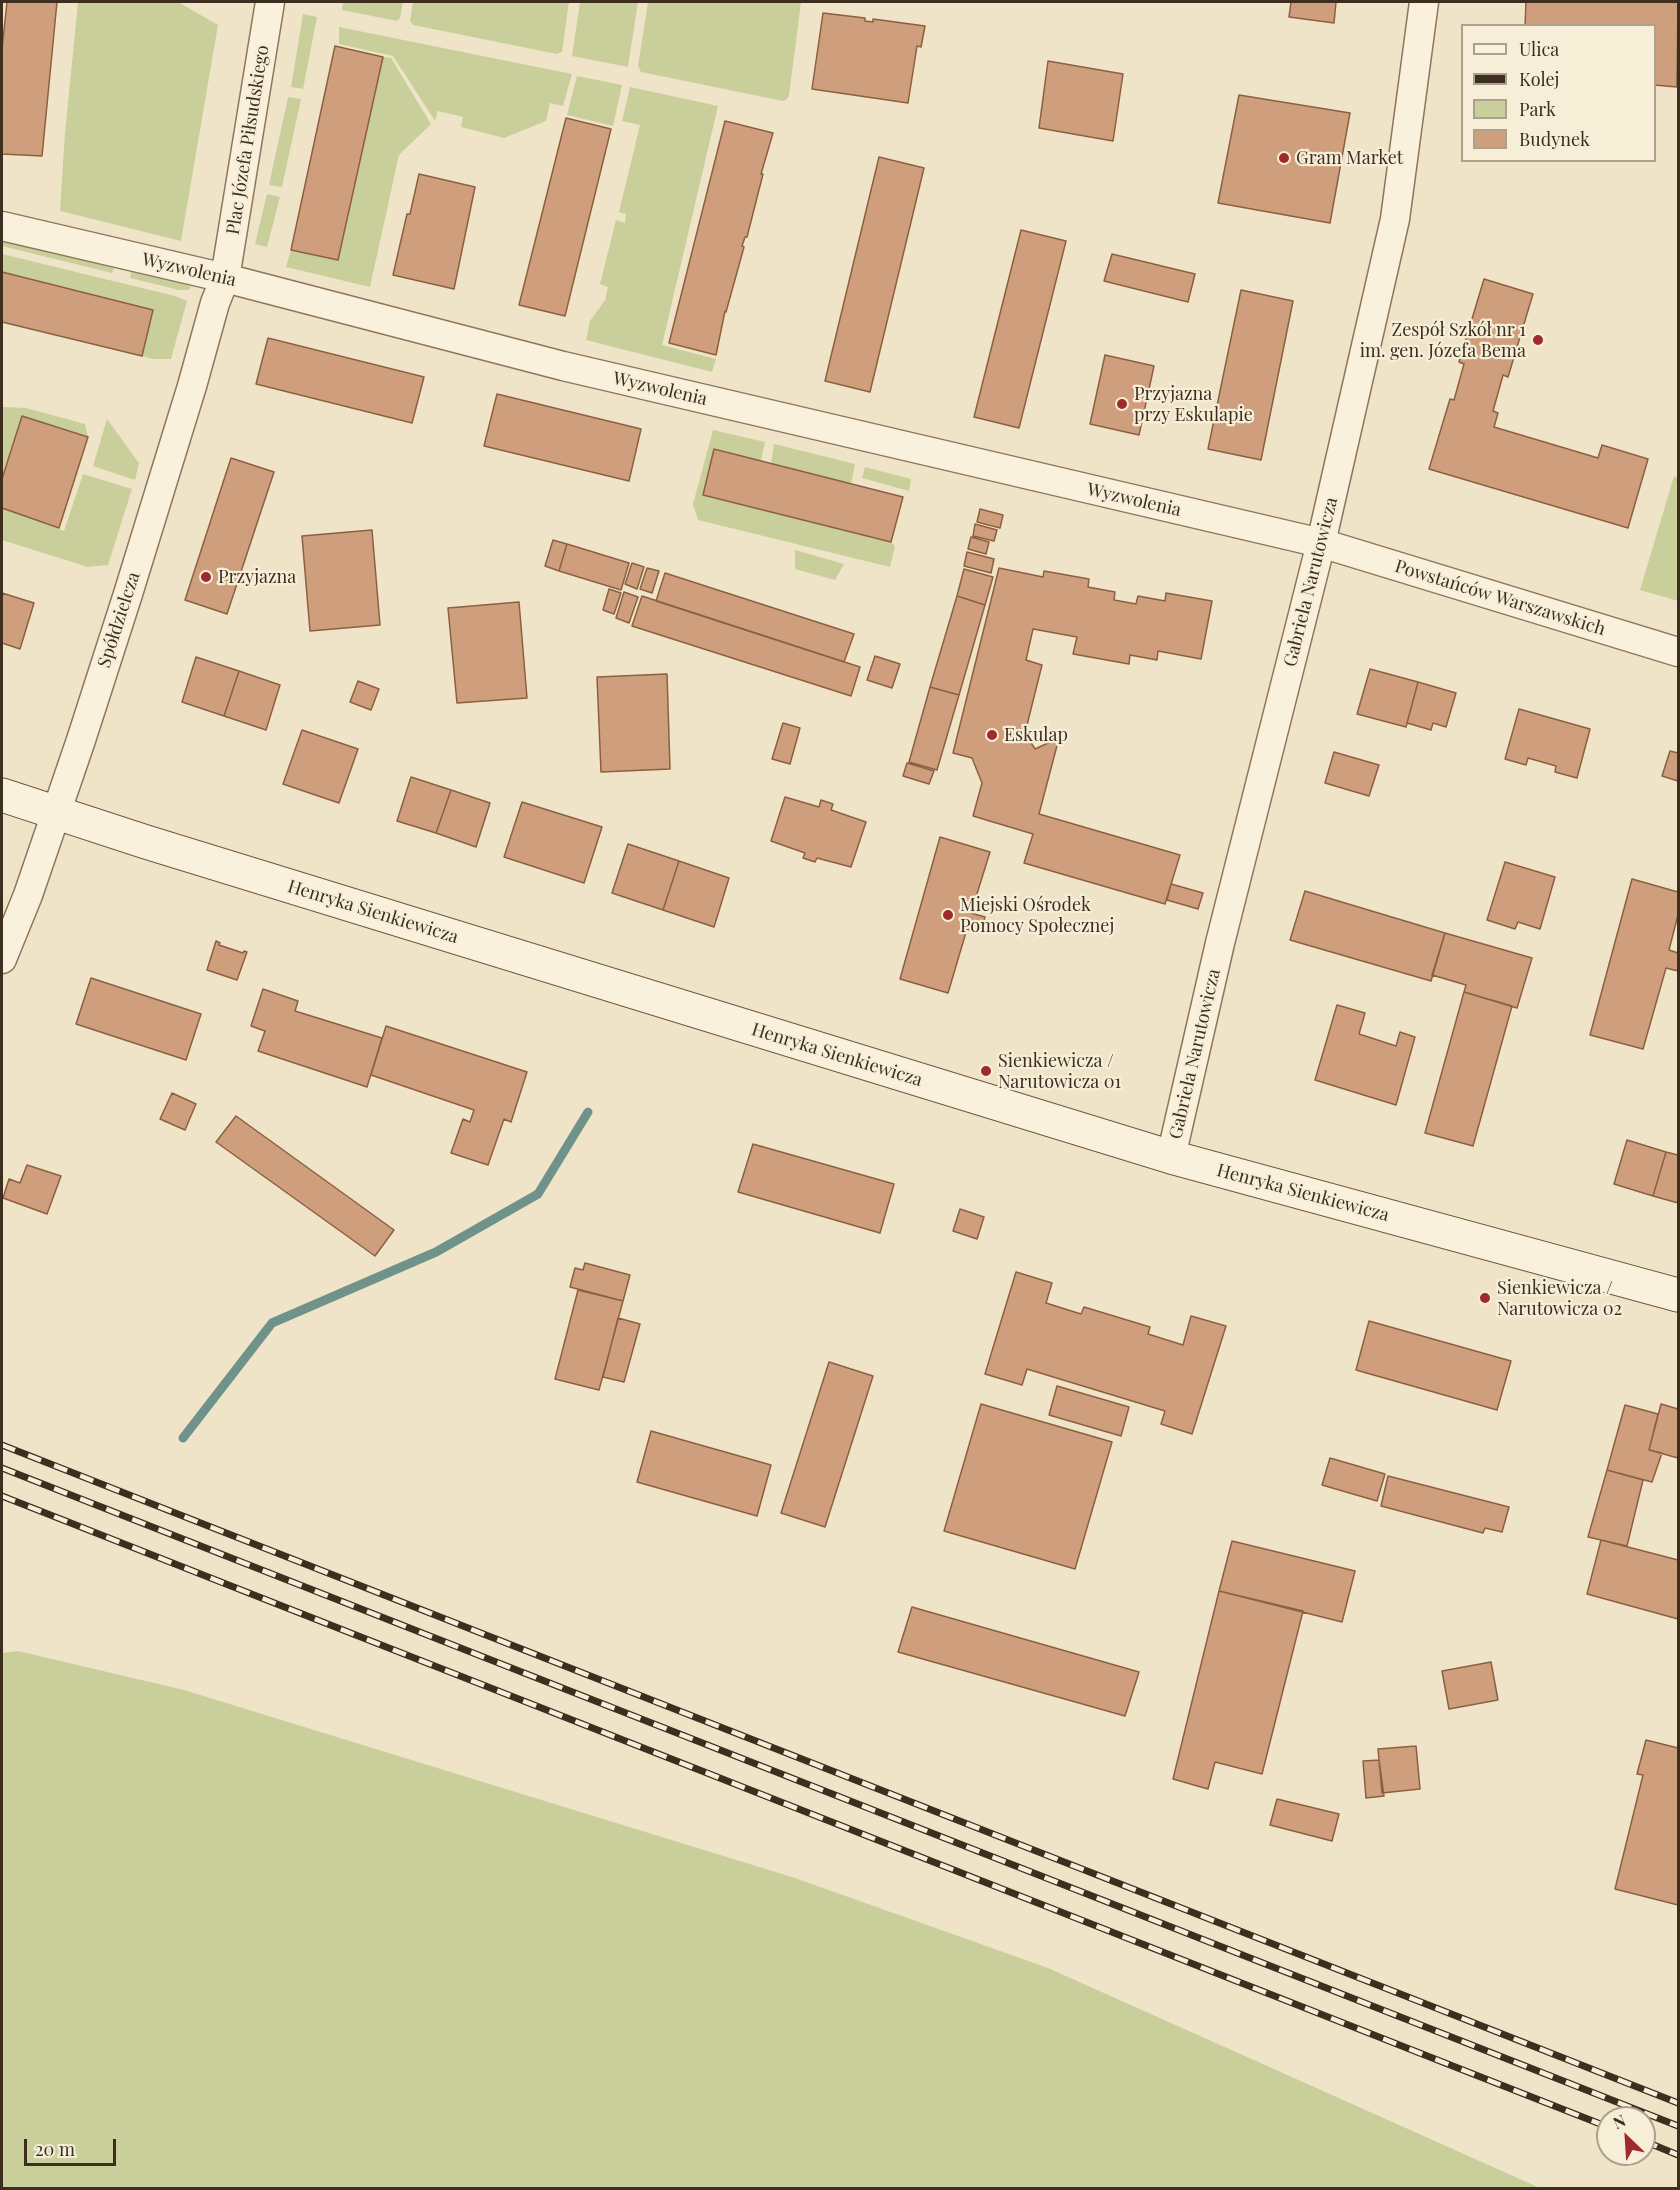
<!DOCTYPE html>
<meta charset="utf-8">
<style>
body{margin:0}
#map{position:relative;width:1680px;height:2190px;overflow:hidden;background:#f0e4c8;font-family:"Playfair Display",serif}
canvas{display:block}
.frame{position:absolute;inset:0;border:3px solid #3d2e20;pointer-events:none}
.legend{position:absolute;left:1461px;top:24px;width:195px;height:138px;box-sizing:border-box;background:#f7eed8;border:2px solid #ada18e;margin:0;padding:8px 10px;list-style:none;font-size:18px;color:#3d2e20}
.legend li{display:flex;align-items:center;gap:12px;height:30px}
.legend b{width:30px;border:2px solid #ada18e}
.north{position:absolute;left:1596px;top:2106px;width:60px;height:60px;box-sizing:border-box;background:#f7eed8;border:2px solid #ada18e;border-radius:50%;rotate:335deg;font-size:16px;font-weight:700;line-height:24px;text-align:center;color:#3d2e20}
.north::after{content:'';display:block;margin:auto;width:21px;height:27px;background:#9e2a2b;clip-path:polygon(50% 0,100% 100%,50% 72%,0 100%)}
.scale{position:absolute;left:24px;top:2139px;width:92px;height:27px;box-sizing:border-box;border:3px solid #3d2e20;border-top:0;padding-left:8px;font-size:18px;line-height:21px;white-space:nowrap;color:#3d2e20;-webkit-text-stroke:4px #f7eed8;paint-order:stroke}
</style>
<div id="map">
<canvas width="1680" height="2190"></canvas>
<div class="frame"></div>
<ul class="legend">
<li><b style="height:8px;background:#faf1dc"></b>Ulica</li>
<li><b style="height:8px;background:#3d2e20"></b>Kolej</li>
<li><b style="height:16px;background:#c9cf9b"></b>Park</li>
<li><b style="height:16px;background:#cf9f7d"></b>Budynek</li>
</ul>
<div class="north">N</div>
<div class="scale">20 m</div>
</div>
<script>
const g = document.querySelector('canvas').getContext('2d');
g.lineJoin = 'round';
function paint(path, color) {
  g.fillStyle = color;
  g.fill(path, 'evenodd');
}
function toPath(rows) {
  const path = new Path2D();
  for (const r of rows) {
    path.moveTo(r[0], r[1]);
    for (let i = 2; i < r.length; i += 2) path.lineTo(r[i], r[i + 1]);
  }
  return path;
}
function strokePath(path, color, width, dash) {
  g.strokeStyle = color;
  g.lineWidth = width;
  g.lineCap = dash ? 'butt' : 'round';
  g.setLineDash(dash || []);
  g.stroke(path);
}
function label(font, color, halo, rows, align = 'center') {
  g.font = font + ' "Playfair Display",serif';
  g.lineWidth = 4.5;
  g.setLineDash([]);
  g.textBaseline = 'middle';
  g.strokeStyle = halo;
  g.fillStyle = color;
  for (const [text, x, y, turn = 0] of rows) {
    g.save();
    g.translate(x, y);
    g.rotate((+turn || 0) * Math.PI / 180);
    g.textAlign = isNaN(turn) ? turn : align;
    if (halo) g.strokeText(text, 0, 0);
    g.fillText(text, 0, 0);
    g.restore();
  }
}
const green = toPath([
 [78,2,178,2,218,25,181,241,60,211,65,133],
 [343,2,403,2,400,18,397,21,342,10],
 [413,2,569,2,562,52,557,54,413,25,410,21],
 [580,2,638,2,628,67,572,56],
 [648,2,801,2,789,96,786,100,783,101,641,72,638,66],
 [303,14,317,17,303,89,291,87],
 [339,27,572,74,563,106,550,103,546,121,504,138,461,127,463,117,438,111,435,121,393,56,339,44],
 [383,57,391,58,431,124,399,155,370,287,286,267,291,250,338,260],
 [577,76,622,85,613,126,567,115],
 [630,87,718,106,662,345,716,359,712,372,586,340,590,321,605,300,608,287,600,284,616,220,625,223,626,214,619,212,640,125,622,121],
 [288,97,301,99,282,187,269,185],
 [267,194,280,197,267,247,255,244],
 [2,239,114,268,112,273,2,246],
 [2,254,175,296,187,301,171,359,153,359,142,356,153,310,2,272],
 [131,272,181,283,191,287,189,290,179,290,130,278],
 [2,407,26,408,85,424,88,436,22,416,2,479],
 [107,419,139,463,135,480,93,466],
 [713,430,765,442,761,461,714,448,703,495,891,542,895,546,890,567,698,520,693,504],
 [774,444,855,464,851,484,771,463],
 [865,467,911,479,909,491,862,478],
 [83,474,132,489,108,565,88,567,2,540,2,508,64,531],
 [1674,476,1678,478,1678,601,1640,590],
 [795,550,844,564,835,580,795,569],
 [18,1651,184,1690,795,1878,1048,1968,1540,2188,2,2188,2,1653]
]);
const stream = toPath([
 [183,1438,272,1323,436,1252,538,1194,588,1112]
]);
const building = toPath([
 [7,2,57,2,42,156,2,154,2,49,7,2],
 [1291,2,1336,2,1334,23,1289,17,1291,2],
 [1526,2,1678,2,1677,87,1654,85,1654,26,1525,26,1526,2],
 [823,13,865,18,865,21,873,22,873,19,925,26,921,47,917,46,908,103,812,89,823,13],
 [335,46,383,57,338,260,291,250,335,46],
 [1048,61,1123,74,1113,141,1039,128,1048,61],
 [1239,95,1350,113,1330,223,1218,203,1239,95],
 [566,118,611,129,565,316,519,305,566,118],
 [725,121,773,133,761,174,763,174,747,237,745,237,742,246,744,247,726,312,725,311,716,355,669,343,725,121],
 [879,157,924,168,870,392,825,381,879,157],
 [419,174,475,187,454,289,393,275,407,214,410,214,419,174],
 [1021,230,1066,241,1019,428,974,417,1021,230],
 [1112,254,1195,274,1188,302,1104,281,1112,254],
 [2,272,153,310,142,356,2,322,2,272],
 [1484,279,1533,294,1508,377,1503,375,1493,411,1498,413,1494,427,1598,458,1602,445,1648,459,1628,528,1429,469,1450,399,1454,400,1464,364,1459,362,1484,279],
 [1241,290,1293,301,1261,460,1208,449,1241,290],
 [268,338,424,377,412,423,256,384,268,338],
 [1105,355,1154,366,1139,435,1090,424,1105,355],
 [497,394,641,429,629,481,484,446,497,394],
 [22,416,88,437,59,528,2,508,2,479,22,416],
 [714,449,903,497,891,542,703,495,714,449],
 [231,458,274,472,227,614,185,600,231,458],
 [980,509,1003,515,1000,528,977,522,980,509],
 [975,524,997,530,994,541,973,536,975,524],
 [372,530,380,625,310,631,302,536,372,530],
 [971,537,989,542,986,554,968,549,971,537],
 [553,540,567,544,559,571,545,566,553,540],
 [567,544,629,563,621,590,559,571,567,544],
 [967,552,994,559,991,573,964,566,967,552],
 [632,563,644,567,637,589,625,584,632,563],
 [647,568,659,571,652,593,640,589,647,568],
 [999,568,1043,577,1044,571,1089,579,1088,587,1115,592,1114,600,1136,604,1138,596,1165,601,1166,593,1212,601,1201,659,1158,651,1157,660,1130,655,1129,664,1073,654,1077,637,1033,629,1026,660,1042,665,1025,733,1035,749,1059,738,1039,814,1180,855,1165,904,1024,863,1033,834,973,816,982,783,972,758,953,753,999,568],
 [964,569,993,577,985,605,957,596,964,569],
 [665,573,854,634,844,662,656,601,665,573],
 [609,589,621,593,614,614,603,610,609,589],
 [624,592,638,597,629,623,616,618,624,592],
 [2,593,34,603,20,649,2,643,2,593],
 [642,596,860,667,851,696,632,626,642,596],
 [957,596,985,605,959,695,930,687,957,596],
 [519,602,527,698,457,703,448,608,519,602],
 [875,656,900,664,892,688,867,680,875,656],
 [196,657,239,671,224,716,182,702,196,657],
 [1370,669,1418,682,1406,727,1357,714,1370,669],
 [239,671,280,685,266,730,224,716,239,671],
 [667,674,670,769,601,772,597,677,667,674],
 [358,681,379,689,371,710,350,702,358,681],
 [1418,682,1456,693,1446,727,1433,723,1431,730,1407,723,1418,682],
 [930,687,959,695,937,770,909,762,930,687],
 [1519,709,1590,729,1577,778,1555,772,1556,766,1528,758,1526,765,1505,759,1519,709],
 [783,723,800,728,790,764,772,759,783,723],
 [302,730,358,749,339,803,283,784,302,730],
 [1670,751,1678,753,1678,781,1662,776,1670,751],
 [1334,752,1379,765,1369,796,1325,783,1334,752],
 [907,763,934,771,929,784,903,776,907,763],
 [411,777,451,790,436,833,397,821,411,777],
 [451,790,490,803,476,847,436,833,451,790],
 [785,797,819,807,821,800,833,804,831,810,866,822,851,867,817,858,815,862,803,858,805,853,771,841,785,797],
 [522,802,602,827,584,883,504,857,522,802],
 [940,837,990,852,971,913,985,917,980,933,967,929,948,993,900,979,940,837],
 [628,844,679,861,663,910,612,893,628,844],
 [679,861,729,878,714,927,663,910,679,861],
 [1505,862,1555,877,1540,929,1518,922,1515,929,1487,920,1505,862],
 [1632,879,1678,892,1678,915,1669,950,1678,953,1678,971,1666,968,1643,1049,1590,1035,1632,879],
 [1171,884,1203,893,1198,909,1167,900,1171,884],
 [1305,891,1445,933,1431,981,1290,940,1305,891],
 [1445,933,1532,958,1517,1008,1464,992,1466,985,1432,975,1445,933],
 [216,941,220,943,219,945,243,953,244,951,247,952,237,980,207,970,216,941],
 [91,978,201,1014,186,1060,76,1024,91,978],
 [263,989,298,1001,295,1011,382,1038,367,1087,258,1051,265,1031,251,1026,263,989],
 [1464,992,1512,1006,1473,1146,1425,1133,1464,992],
 [1337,1005,1365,1013,1359,1034,1396,1046,1400,1032,1415,1037,1396,1105,1315,1080,1337,1005],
 [386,1026,527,1072,511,1122,504,1119,488,1165,451,1153,463,1119,470,1122,474,1110,371,1075,386,1026],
 [172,1093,196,1104,185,1130,160,1119,172,1093],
 [236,1116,394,1230,375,1256,216,1142,236,1116],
 [1627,1140,1666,1152,1653,1196,1614,1184,1627,1140],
 [753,1144,894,1184,880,1233,738,1192,753,1144],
 [1666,1152,1678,1155,1678,1203,1653,1196,1666,1152],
 [27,1165,61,1176,47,1214,3,1198,9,1179,20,1183,27,1165],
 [960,1209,984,1217,977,1239,953,1231,960,1209],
 [585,1263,630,1275,623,1301,570,1287,575,1268,583,1270,585,1263],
 [1016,1272,1052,1283,1046,1303,1081,1314,1084,1307,1150,1327,1148,1334,1183,1345,1191,1316,1226,1326,1192,1434,1161,1424,1165,1411,1027,1369,1022,1385,985,1374,1016,1272],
 [578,1290,623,1301,599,1390,555,1379,578,1290],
 [618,1318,640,1324,624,1382,603,1377,618,1318],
 [1369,1321,1511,1361,1497,1410,1356,1370,1369,1321],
 [829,1362,873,1376,825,1527,781,1513,829,1362],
 [1057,1386,1129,1407,1121,1436,1049,1415,1057,1386],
 [981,1404,1112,1442,1075,1569,944,1531,981,1404],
 [1661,1404,1678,1409,1678,1458,1649,1450,1661,1404],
 [1625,1405,1658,1414,1649,1450,1662,1453,1652,1482,1607,1470,1625,1405],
 [651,1431,771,1465,757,1516,637,1482,651,1431],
 [1330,1458,1385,1474,1377,1501,1322,1485,1330,1458],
 [1607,1470,1643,1480,1627,1546,1588,1537,1607,1470],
 [1388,1476,1509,1507,1502,1532,1485,1528,1483,1533,1381,1506,1388,1476],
 [1601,1540,1678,1560,1678,1619,1587,1594,1601,1540],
 [1232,1541,1355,1571,1342,1622,1219,1591,1232,1541],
 [1219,1591,1303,1611,1262,1774,1215,1762,1208,1789,1173,1779,1219,1591],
 [912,1607,1139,1672,1125,1716,898,1652,912,1607],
 [1491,1662,1498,1700,1449,1709,1442,1671,1491,1662],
 [1646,1740,1678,1748,1678,1905,1615,1889,1643,1775,1637,1774,1646,1740],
 [1416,1746,1420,1789,1382,1793,1378,1749,1416,1746],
 [1379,1760,1384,1796,1366,1798,1363,1761,1379,1760],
 [1277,1799,1339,1814,1332,1841,1270,1825,1277,1799]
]);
const street = toPath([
 [2,226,225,278,563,366,1321,543,1678,652],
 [2,959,28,895,81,740,128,594,192,386,215,303,225,278,270,2],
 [1171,1157,1220,943,1321,543,1395,219,1424,2]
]);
const secondary = toPath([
 [2,795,146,842,1171,1157,1678,1295]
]);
const rail = toPath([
 [2,1445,1678,2103],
 [2,1468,1678,2126],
 [2,1496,1608,2127],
 [1644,2141,1678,2155]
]);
const markers = [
 [1284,158,6,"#9e2a2b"],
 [1538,340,6,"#9e2a2b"],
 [1122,404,6,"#9e2a2b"],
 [206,577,6,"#9e2a2b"],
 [992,735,6,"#9e2a2b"],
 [948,915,6,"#9e2a2b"],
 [986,1071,6,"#9e2a2b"],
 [1485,1298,6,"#9e2a2b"]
];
const streetNames = [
 ["Plac Józefa Piłsudskiego",248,140,-81],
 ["Wyzwolenia",189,270,13],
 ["Wyzwolenia",660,389,13],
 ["Wyzwolenia",1134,500,13],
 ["Gabriela Narutowicza",1311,582,-76],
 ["Powstańców Warszawskich",1500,598,17],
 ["Spółdzielcza",119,620,-72],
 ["Henryka Sienkiewicza",373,912,17],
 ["Gabriela Narutowicza",1195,1054,-77],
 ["Henryka Sienkiewicza",837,1055,17],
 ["Henryka Sienkiewicza",1303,1193,15]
];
const poiNames = [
 ["Gram Market",1296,158],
 ["Zespół Szkół nr 1",1526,330,"right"],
 ["im. gen. Józefa Bema",1526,351,"right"],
 ["Przyjazna",1134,394],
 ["przy Eskulapie",1134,415],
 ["Przyjazna",218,577],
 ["Eskulap",1004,735],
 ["Miejski Ośrodek",960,905],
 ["Pomocy Społecznej",960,926],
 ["Sienkiewicza /",998,1061],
 ["Narutowicza 01",998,1082],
 ["Sienkiewicza /",1497,1288],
 ["Narutowicza 02",1497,1309]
];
paint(green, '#c9cf9b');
strokePath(stream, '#6f938a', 9);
paint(building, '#cf9f7d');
strokePath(building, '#8d5f41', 1.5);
strokePath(street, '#8d765c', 31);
strokePath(secondary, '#6f573f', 35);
strokePath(street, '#faf1dc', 28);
strokePath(secondary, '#faf1dc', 33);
strokePath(rail, '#3d2e20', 7);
strokePath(rail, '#f7eed8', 4.5, [14]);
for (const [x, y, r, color] of markers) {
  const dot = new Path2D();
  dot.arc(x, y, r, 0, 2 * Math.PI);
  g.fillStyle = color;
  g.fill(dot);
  strokePath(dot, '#f7eed8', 2);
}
label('18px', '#3d2e20', '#f7eed8', streetNames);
label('18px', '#3d2e20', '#f7eed8', poiNames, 'left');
</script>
